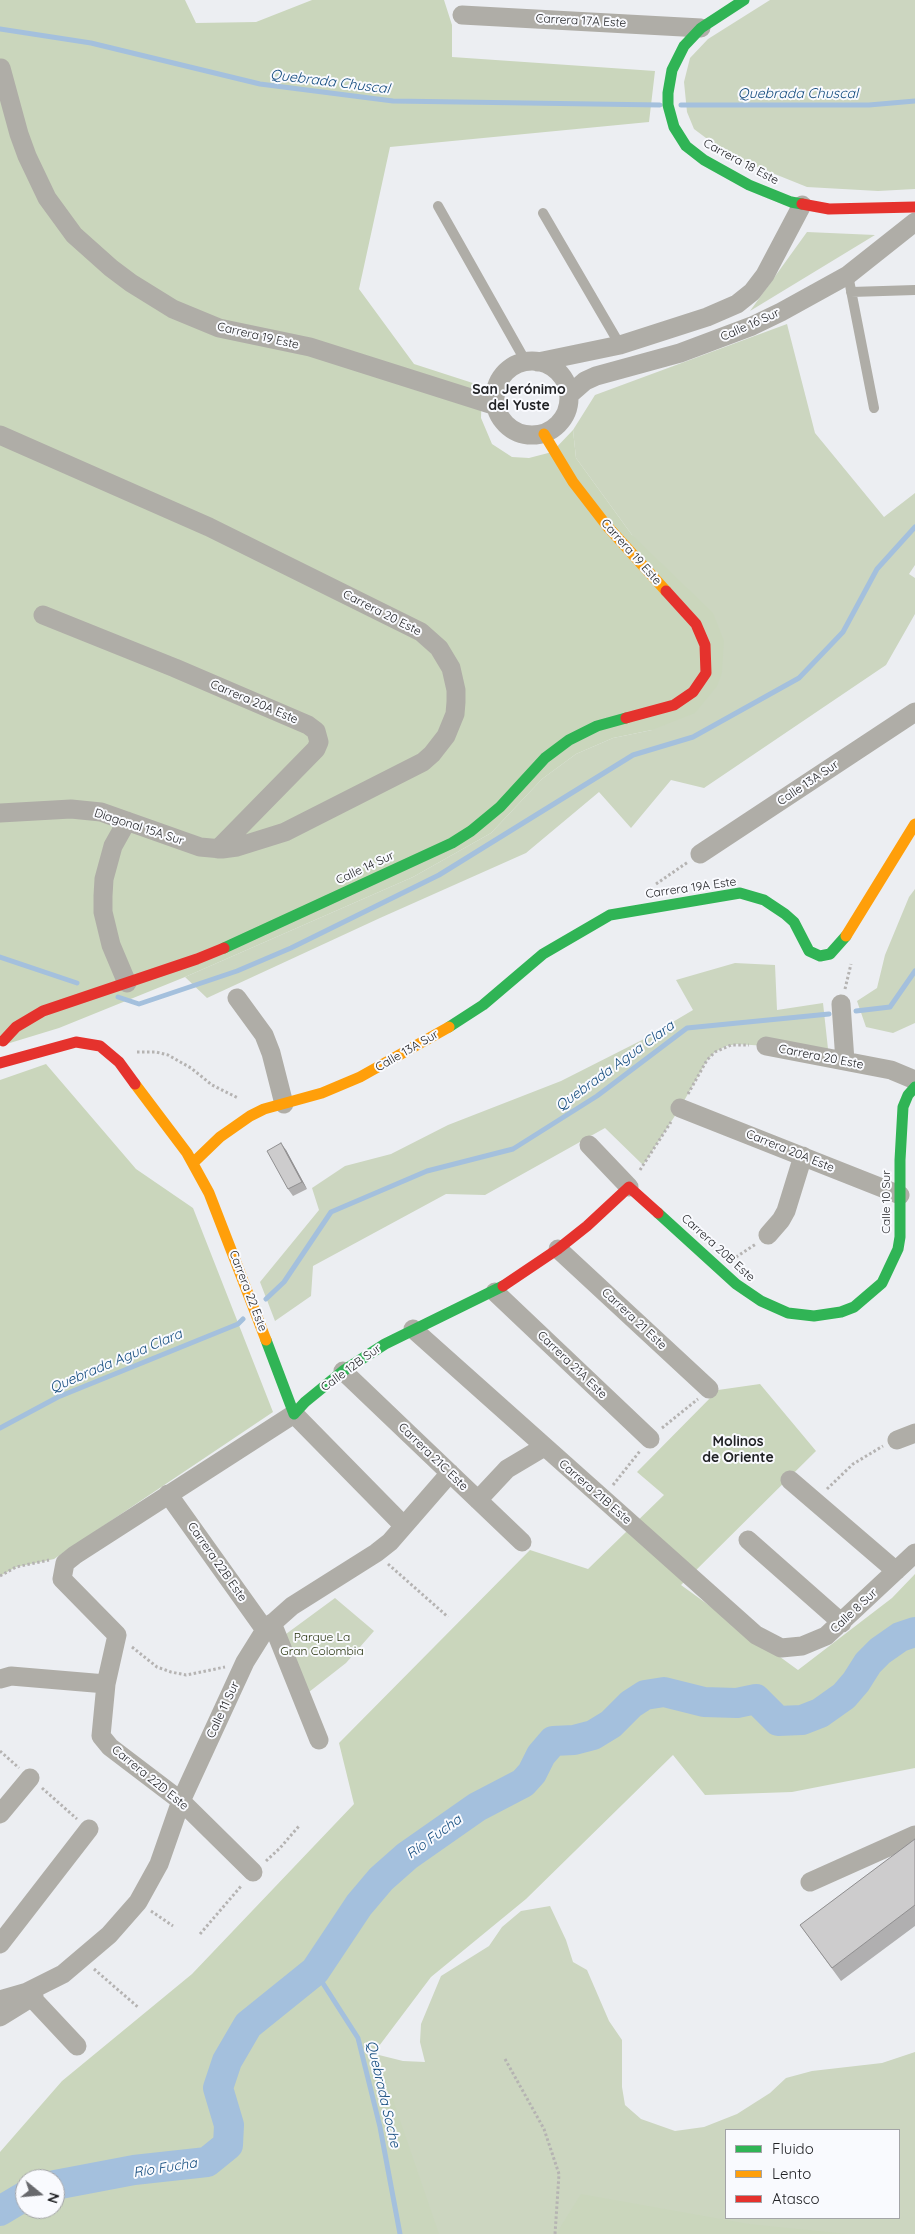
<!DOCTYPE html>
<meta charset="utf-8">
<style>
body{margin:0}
#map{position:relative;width:915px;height:2234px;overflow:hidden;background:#eceef2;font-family:Quicksand,sans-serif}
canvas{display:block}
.legend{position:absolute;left:725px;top:2129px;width:175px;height:90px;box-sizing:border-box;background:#f9fafe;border:1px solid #a3a4a7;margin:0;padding:6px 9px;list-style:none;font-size:15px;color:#212225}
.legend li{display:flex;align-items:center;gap:10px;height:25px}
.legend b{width:25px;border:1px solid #a3a4a7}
.north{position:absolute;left:15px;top:2169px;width:50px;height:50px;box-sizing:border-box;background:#f9fafe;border:1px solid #a3a4a7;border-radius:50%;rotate:107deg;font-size:14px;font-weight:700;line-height:20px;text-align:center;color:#212225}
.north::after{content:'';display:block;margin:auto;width:18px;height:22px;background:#68696d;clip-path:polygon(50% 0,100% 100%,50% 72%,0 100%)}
</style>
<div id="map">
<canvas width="915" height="2234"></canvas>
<ul class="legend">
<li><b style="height:6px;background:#30b455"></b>Fluido</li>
<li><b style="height:6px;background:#ff9f0a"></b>Lento</li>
<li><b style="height:6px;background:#e5322d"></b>Atasco</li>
</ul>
<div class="north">N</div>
</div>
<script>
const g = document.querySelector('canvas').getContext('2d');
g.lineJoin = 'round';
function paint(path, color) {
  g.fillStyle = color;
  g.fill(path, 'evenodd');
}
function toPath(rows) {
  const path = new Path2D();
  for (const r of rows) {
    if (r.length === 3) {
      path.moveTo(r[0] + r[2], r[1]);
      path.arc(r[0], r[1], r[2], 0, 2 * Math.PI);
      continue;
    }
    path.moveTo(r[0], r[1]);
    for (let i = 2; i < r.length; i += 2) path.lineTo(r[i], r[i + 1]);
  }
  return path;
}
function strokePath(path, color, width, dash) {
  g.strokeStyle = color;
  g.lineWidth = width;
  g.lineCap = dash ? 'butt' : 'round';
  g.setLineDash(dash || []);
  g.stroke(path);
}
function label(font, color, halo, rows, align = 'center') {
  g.font = font + ' Quicksand,sans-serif';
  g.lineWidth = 4;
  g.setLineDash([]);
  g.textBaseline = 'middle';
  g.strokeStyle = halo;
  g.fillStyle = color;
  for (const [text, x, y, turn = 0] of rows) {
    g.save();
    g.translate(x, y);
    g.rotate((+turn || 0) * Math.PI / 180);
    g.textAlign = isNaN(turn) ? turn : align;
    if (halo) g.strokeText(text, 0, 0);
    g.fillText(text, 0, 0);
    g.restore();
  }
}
const green = toPath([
 [770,0,915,0,915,189,878,191,807,187,730,156,694,129,687,112,684,82,690,58,708,39],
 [807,232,875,235,750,311],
 [787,324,815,433,884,517,915,493,915,565,909,574,915,578,915,614,886,665,704,788,671,780,631,828,599,792,526,853,380,918,207,998,185,977,413,877,491,833,542,779,576,754,613,738,652,730,632,535,576,458,573,430,595,395],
 [915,889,915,1023,893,1033,866,1027,857,1001,877,988,885,955,909,897],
 [735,963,775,965,777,1010,823,1003,829,1058,766,1046,737,1044,726,1046,715,1052,707,1060,680,1108,643,1165,605,1128,485,1195,446,1194,313,1266,311,1296,275,1321,260,1282,319,1210,312,1188,345,1166,391,1154,448,1125,561,1081,644,1039,693,1010,676,980],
 [335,1598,374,1631,346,1663,309,1692,286,1634],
 [550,1906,566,1940,573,1962,587,1970,609,2021,622,2040,622,2087,625,2105,641,2119,675,2131,704,2127,737,2114,770,2093,786,2078,812,2071,882,2063,915,2052,915,2234,13,2234,55,2209,347,2072,379,2055,403,2061,425,2062,420,2042,421,2024,441,1976,489,1946,502,1927,521,1911],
 [726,2130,899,2130,899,2218,726,2218]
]);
const forest = toPath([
 [0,0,185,0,196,23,256,22,312,0,444,0,452,25,452,57,655,71,649,122,390,147,359,289,414,364,482,386,481,418,492,444,512,457,529,458,552,452,573,430,576,458,632,535,713,613,724,641,722,673,717,686,695,713,652,730,613,738,576,754,542,779,491,833,413,877,185,977,59,1028,0,1046],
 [46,1064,136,1169,193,1208,273,1412,54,1559,16,1567,0,1576,0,1080],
 [760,1384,816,1451,681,1585,798,1670,892,1598,915,1574,915,1768,792,1792,705,1795,673,1755,526,1899,431,1977,376,2050,439,2234,0,2234,0,2152,62,2081,192,1974,354,1804,339,1743,530,1550,588,1569,664,1495,637,1472,718,1390],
 [25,2179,55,2179,55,2209,25,2209],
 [581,2194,749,2224,848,2234,556,2234]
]);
const stream = toPath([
 [0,29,91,43,260,84,393,101,660,105],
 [681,105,869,105,915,101],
 [0,957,77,983],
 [118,997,139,1004,237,971,291,948,439,875,633,755,693,737,799,678,843,632,877,569,915,527],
 [856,1011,890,1007,915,971],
 [266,1299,284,1282,331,1212,427,1171,513,1149,597,1096,687,1028,829,1014],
 [0,1428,58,1397,238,1324,243,1319],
 [315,1971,358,2038,380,2127,400,2234]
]);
const river = toPath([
 [55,2185,134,2170,207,2162,228,2145,229,2125,218,2088,227,2061,248,2025,315,1971,359,1905,381,1879,407,1856,477,1807,523,1783,532,1773,541,1755,553,1741,574,1740,593,1735,611,1724,631,1704,645,1695,664,1692,704,1702,737,1703,756,1699,778,1721,802,1720,820,1713,844,1696,856,1682,868,1663,880,1651,900,1637,915,1632],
 [0,2211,25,2196]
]);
const path = toPath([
 [656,884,688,862],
 [845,989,851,964],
 [137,1052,156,1052,168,1055,191,1068,212,1085,238,1098],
 [688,1094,707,1060,715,1052,731,1045,749,1045],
 [640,1170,671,1122],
 [736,1257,756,1244],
 [662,1428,698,1399],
 [613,1485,640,1451],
 [827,1489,853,1464,883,1446],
 [388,1564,448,1617],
 [0,1576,16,1567,49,1560],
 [132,1647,157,1667,171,1672,186,1675,225,1667],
 [0,1751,19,1768],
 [42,1788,77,1819],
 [266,1861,280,1848,299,1826],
 [151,1911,173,1926],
 [200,1934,242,1885],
 [94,1969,139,2008],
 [505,2059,544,2129,559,2174,555,2234]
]);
const lane = toPath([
 [438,206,526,362],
 [543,213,620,345],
 [848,275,874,408],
 [851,292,915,290]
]);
const street = toPath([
 [462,15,701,28],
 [1,68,19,134,27,156,47,198,74,235,111,268,131,283,173,309,219,328,310,347,496,406],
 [532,398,37],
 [538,362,620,345,707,317,737,304,752,292,765,275,802,205],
 [569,395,585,381,596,376,680,353,752,326,781,312,848,275,915,222],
 [0,435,209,527,421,632,439,648,451,668,456,690,456,702,455,714,446,736,432,754,423,762,285,832,237,847,222,849,200,847,101,812,71,809,0,813],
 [43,615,175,668,308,725,316,731,319,742,316,749,218,849],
 [127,821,113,846,104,879,103,896,103,912,111,945,127,983],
 [700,854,915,712],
 [237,998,264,1035,271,1053,284,1104],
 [841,1004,845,1061],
 [766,1046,891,1070,915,1080],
 [680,1108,900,1195],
 [589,1145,629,1187],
 [768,1235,781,1220,786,1211,803,1156],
 [558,1249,709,1389],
 [495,1292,650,1439],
 [413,1329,756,1635,781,1648,802,1646,826,1636,915,1553],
 [343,1371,522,1542],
 [897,1440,915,1433],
 [790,1480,896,1571],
 [168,1494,265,1630],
 [478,1500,507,1469,544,1447],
 [748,1540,842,1623],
 [272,1623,319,1740],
 [0,1679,11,1676,106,1684],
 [0,1814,30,1778],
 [253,1872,181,1801,110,1747,101,1736,106,1684,117,1635,62,1579,65,1563,75,1555,294,1414,404,1526],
 [810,1882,915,1835],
 [0,1944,89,1829],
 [32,1998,77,2046],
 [0,2000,27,1992,63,1974,109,1935,138,1902,159,1864,181,1801,245,1662,265,1630,292,1606,376,1553,390,1542,450,1473],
 [0,2017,34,1996]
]);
const fast = toPath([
 [744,0,701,28,684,46,672,70,668,93,668,105,674,127,686,146,704,160,749,185,791,202,802,204],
 [224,948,452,843,471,831,500,807,545,758,569,740,597,726,626,718],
 [449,1027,483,1005,543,954,610,915,740,893,764,900,785,914,794,922,809,951,820,956,830,954,846,936],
 [658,1213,736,1284,761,1301,788,1313,814,1316,841,1312,854,1307,882,1283,898,1249,900,1237,900,1160,903,1107,908,1095,915,1087],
 [266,1340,294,1414,305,1402,343,1371,385,1344,503,1286]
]);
const slow = toPath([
 [544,434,573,482,607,526,666,591],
 [846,936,915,824],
 [135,1084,187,1153,209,1193,266,1340],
 [193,1163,220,1137,250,1116,264,1109,322,1093,360,1077,449,1027]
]);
const jam = toPath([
 [802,204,829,209,915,207],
 [626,718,674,705,693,692,706,673,705,645,696,624,666,591],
 [3,1041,16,1027,43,1011,197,959,224,948],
 [0,1063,76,1042,100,1046,119,1062,135,1084],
 [503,1286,558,1249,587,1226,629,1187,658,1213]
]);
const wall = toPath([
 [286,1150,307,1189,293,1196,288,1189],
 [915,1839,915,1926,841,1981,800,1925]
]);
const shadedWall = toPath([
 [281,1143,286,1150,307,1189,302,1182]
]);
const building = toPath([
 [281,1143,302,1182,288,1189,267,1151,281,1143],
 [915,1839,915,1905,832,1968,800,1925,915,1839]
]);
const streetNames = [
 ["Carrera 17A Este",581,21,3],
 ["Carrera 18 Este",741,162,28],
 ["Calle 16 Sur",750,325,-24],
 ["Carrera 19 Este",258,336,13],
 ["Carrera 19 Este",631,552,48],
 ["Carrera 20 Este",382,613,27],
 ["Carrera 20A Este",254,702,23],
 ["Calle 13A Sur",808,783,-34],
 ["Diagonal 15A Sur",139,827,18],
 ["Calle 14 Sur",365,868,-25],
 ["Carrera 19A Este",691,888,-8],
 ["Calle 13A Sur",407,1051,-30],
 ["Carrera 20 Este",821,1057,11],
 ["Carrera 20A Este",790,1151,22],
 ["Calle 10 Sur",886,1202,-90],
 ["Carrera 20B Este",718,1248,42],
 ["Carrera 22 Este",248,1291,69],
 ["Carrera 21 Este",634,1319,43],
 ["Carrera 21A Este",572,1365,44],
 ["Calle 12B Sur",351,1368,-36],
 ["Carrera 21C Este",433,1457,44],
 ["Carrera 21B Este",595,1492,41],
 ["Carrera 22B Este",217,1562,55],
 ["Calle 8 Sur",854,1611,-43],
 ["Calle 11 Sur",223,1710,-65],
 ["Carrera 22D Este",150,1778,39]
];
const parkNames = [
 ["Parque La",322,1637],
 ["Gran Colombia",322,1651]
];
const waterNames = [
 ["Quebrada Chuscal",330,82,7],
 ["Quebrada Chuscal",798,94],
 ["Quebrada Agua Clara",615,1066,-36],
 ["Quebrada Agua Clara",116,1361,-23],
 ["Río Fucha",434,1837,-36],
 ["Quebrada Soche",383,2094,77],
 ["Río Fucha",165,2168,-9]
];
const neighbourhoodNames = [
 ["San Jerónimo",519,390],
 ["del Yuste",519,406],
 ["Molinos",738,1442],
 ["de Oriente",738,1458]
];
paint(green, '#ccd6c0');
paint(forest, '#cad6bc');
strokePath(stream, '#a4c0dd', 5);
strokePath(river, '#a4c0dd', 30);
strokePath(path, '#b5b3b2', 3, [2.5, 2.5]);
strokePath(lane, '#afada7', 10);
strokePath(street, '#afada7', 19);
strokePath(fast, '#30b455', 11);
strokePath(slow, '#ff9f0a', 11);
strokePath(jam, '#e5322d', 11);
paint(wall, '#b0afb0');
paint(shadedWall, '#908f90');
paint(building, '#cdcccd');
strokePath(building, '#908f90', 1);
label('12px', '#212225', '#f9fafe', streetNames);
label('12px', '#26320c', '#f9fafe', parkNames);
label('italic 14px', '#114a7d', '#f9fafe', waterNames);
label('bold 14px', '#212225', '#f9fafe', neighbourhoodNames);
</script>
